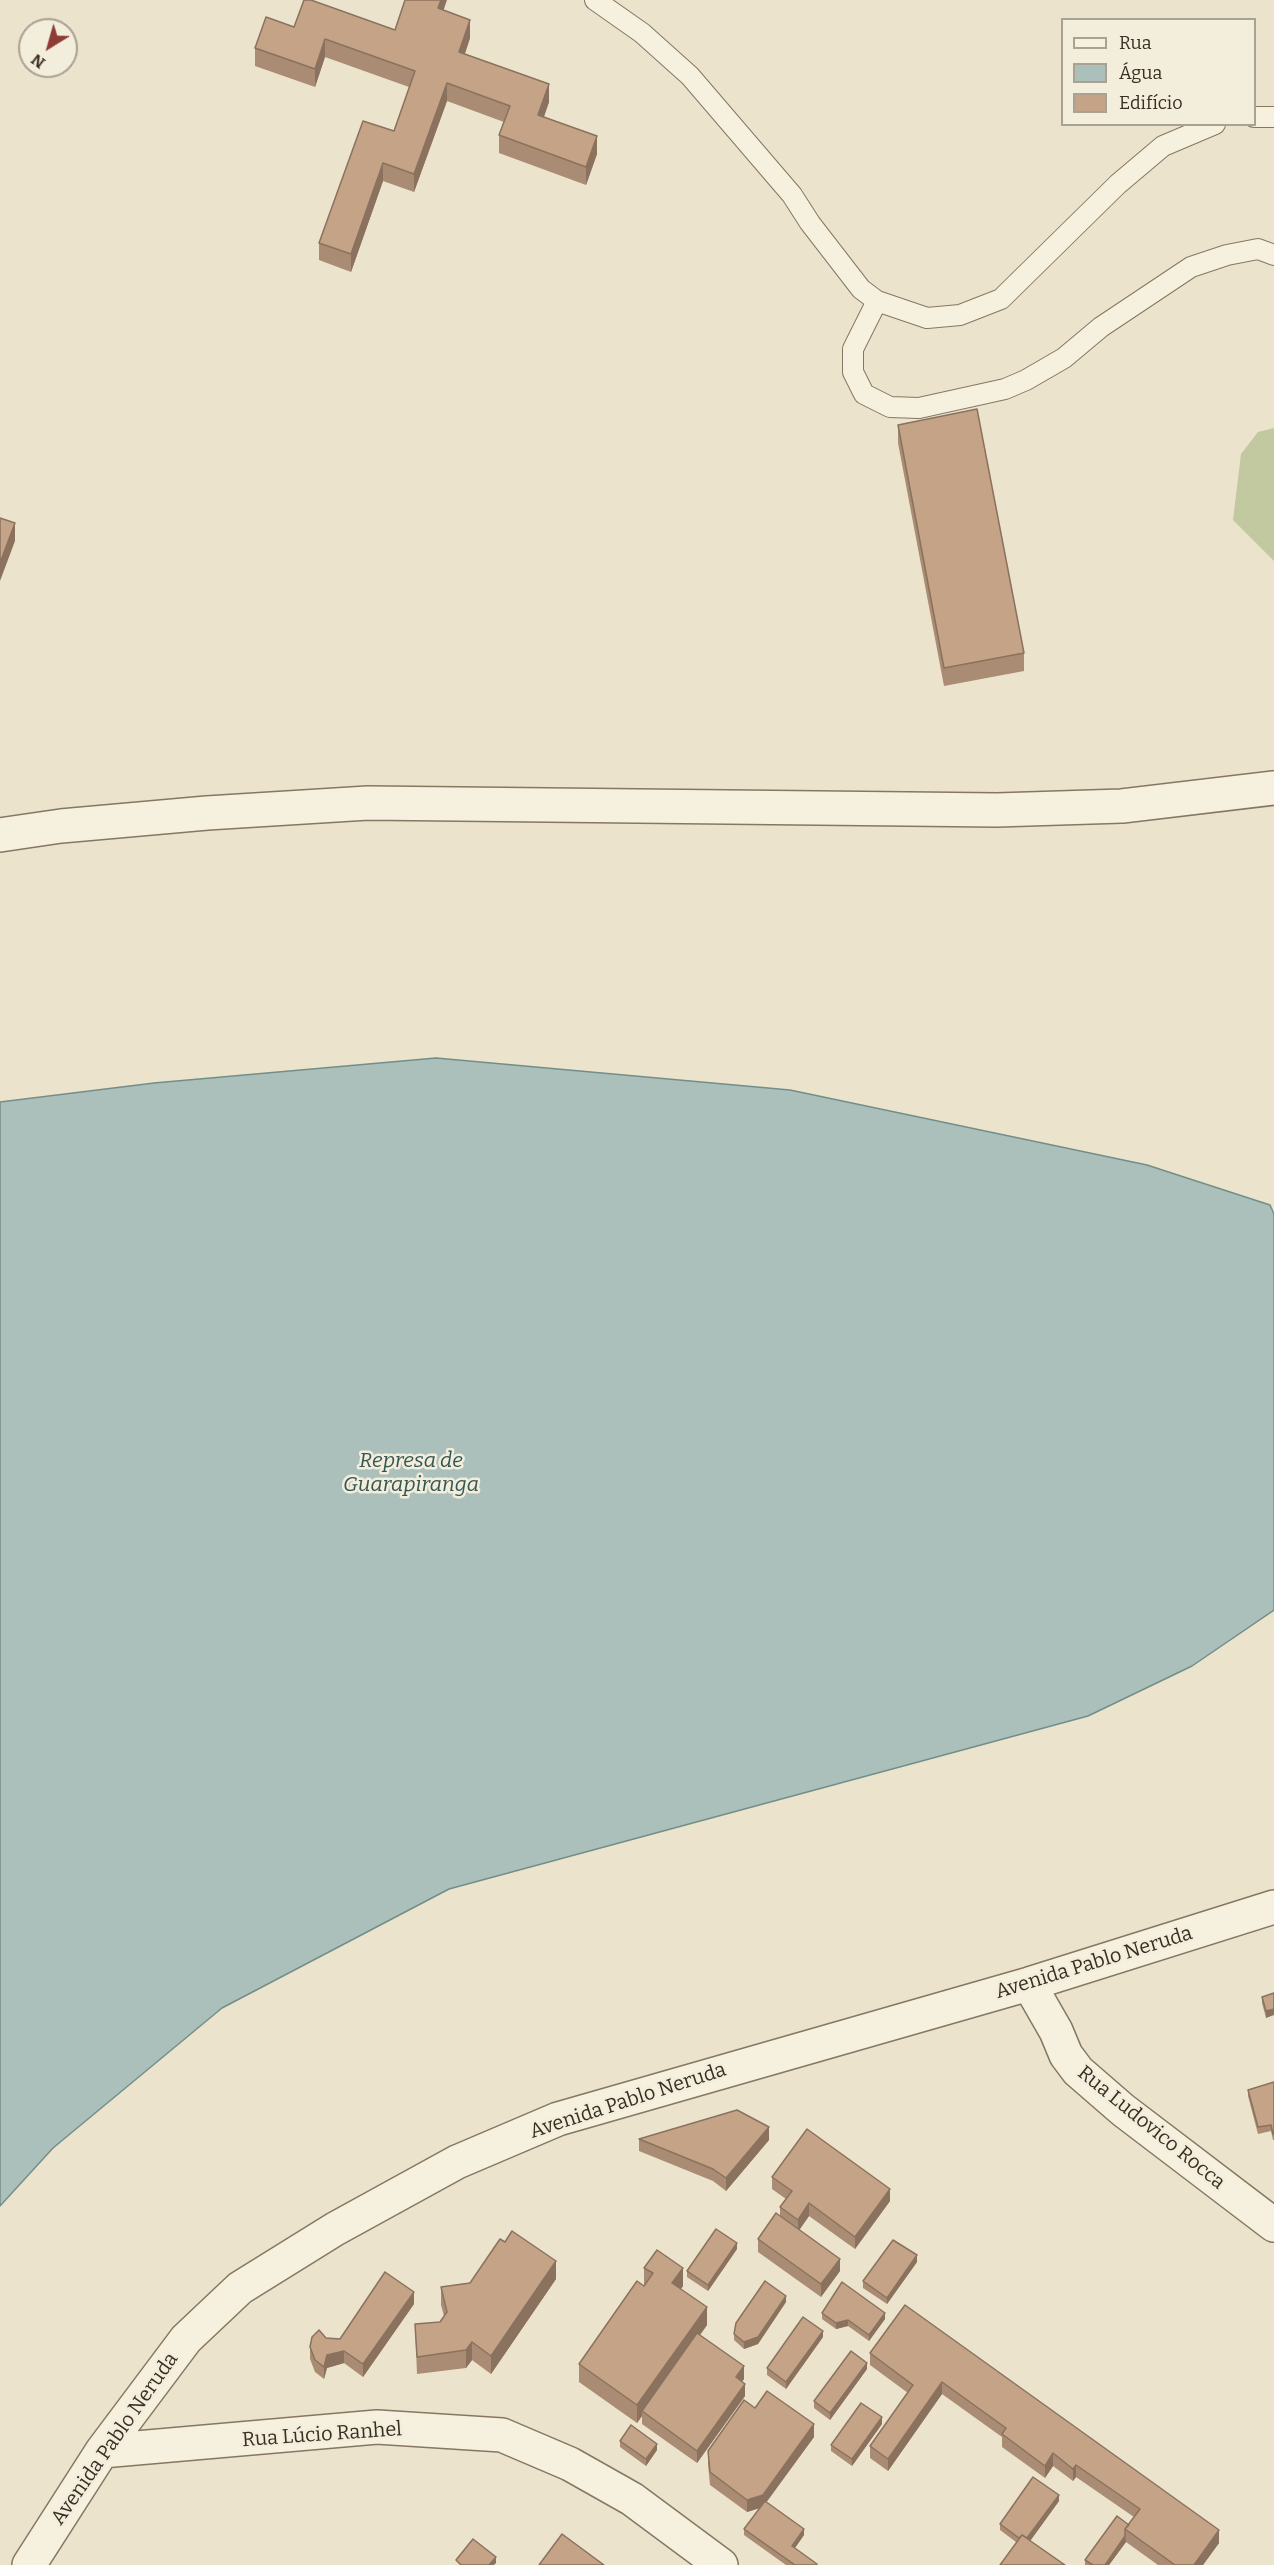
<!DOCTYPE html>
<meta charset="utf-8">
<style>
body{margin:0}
#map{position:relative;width:1274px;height:2565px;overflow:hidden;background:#ebe3cc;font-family:Bitter,serif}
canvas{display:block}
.legend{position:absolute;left:1061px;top:18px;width:195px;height:108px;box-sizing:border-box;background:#f3eddb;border:2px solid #a9a191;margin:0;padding:8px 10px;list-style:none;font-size:18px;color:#392e23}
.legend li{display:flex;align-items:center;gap:12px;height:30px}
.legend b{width:30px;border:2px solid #a9a191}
.north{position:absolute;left:18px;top:18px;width:60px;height:60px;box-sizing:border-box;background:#f3eddb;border:2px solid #a9a191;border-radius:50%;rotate:217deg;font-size:16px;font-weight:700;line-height:24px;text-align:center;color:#392e23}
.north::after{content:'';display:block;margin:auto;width:21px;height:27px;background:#8f3b38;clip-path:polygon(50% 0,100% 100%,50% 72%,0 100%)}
</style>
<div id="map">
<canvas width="1274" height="2565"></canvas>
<ul class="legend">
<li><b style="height:8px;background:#f6f0de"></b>Rua</li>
<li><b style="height:16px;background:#abc0bb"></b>Água</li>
<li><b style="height:16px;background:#c5a386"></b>Edifício</li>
</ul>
<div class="north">N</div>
</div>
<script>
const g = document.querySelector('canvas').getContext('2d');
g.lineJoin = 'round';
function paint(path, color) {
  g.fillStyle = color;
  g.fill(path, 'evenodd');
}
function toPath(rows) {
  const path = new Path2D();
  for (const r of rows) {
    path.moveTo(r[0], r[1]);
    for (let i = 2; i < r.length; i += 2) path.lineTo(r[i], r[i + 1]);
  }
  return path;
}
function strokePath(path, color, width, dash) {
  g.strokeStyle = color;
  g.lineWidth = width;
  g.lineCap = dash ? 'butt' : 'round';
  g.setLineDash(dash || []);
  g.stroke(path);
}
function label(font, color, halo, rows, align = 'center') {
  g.font = font + ' Bitter,serif';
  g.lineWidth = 5;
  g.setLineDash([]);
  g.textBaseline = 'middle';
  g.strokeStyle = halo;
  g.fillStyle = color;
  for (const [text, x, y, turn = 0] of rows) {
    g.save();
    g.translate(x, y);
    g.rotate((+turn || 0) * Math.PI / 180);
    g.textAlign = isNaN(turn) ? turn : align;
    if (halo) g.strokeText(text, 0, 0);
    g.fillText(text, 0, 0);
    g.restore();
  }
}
const green = toPath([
 [1274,428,1274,561,1233,520,1241,454,1258,432]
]);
const water = toPath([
 [436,1058,790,1090,1147,1165,1270,1205,1274,1214,1274,1610,1192,1666,1088,1716,449,1889,222,2008,53,2148,0,2206,0,1102,154,1083,436,1058]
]);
const service = toPath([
 [595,0,642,33,690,76,792,195,810,223,861,289,877,301,927,318,960,315,1001,299,1118,184,1163,146,1215,124],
 [1254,117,1274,117],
 [877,301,853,349,853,372,864,394,890,407,919,408,1005,389,1026,380,1064,358,1101,327,1191,267,1227,255,1258,249,1274,255]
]);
const minor = toPath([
 [0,835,61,826,207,813,368,803,997,810,1122,806,1274,788],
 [1029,1984,1056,2031,1066,2055,1078,2071,1123,2110,1274,2225],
 [102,2451,377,2427,502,2435,570,2464,632,2499,721,2565],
 [29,2565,102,2451,186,2339,240,2288,335,2229,457,2162,558,2119,1029,1984,1274,1907]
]);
const wall = toPath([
 [444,10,470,38,465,54,549,102,544,117,597,154,586,185,499,153,499,135,504,122,447,101,414,192,383,181,351,272,319,260,319,243,394,131,409,87,325,57,315,87,255,66,255,48,294,27,395,30],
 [898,425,1024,653,1024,671,944,686,898,443],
 [1274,1993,1266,2018,1262,2003,1262,1997],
 [1274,2082,1274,2140,1273,2140,1271,2131,1258,2134,1248,2096,1248,2090],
 [639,2139,769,2140,726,2191,713,2181,639,2151],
 [772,2177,890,2201,855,2249,809,2216,799,2230,840,2271,821,2297,758,2252,758,2239,780,2216,780,2207,786,2199,772,2189],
 [737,2249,708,2291,687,2277,687,2271],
 [917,2262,887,2304,863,2288,863,2281],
 [644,2268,683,2286,681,2289,707,2325,700,2335,744,2379,742,2381,745,2396,697,2463,642,2424,642,2416,637,2423,579,2382,579,2364,644,2286],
 [556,2279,491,2374,472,2360,466,2368,417,2374,415,2324,440,2322,444,2316,441,2305,441,2287],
 [786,2302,758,2344,744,2349,734,2340,734,2334],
 [414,2304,363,2377,344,2363,327,2368,324,2379,315,2372,310,2359,310,2347,326,2338,340,2339],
 [905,2305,1219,2543,1203,2565,1158,2565,1126,2542,1109,2565,1085,2565,1085,2560,1129,2525,1134,2517,1076,2477,1073,2481,1053,2466,1045,2478,1002,2447,1002,2437,942,2394,888,2471,870,2458,870,2446,908,2393,870,2365,870,2353],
 [822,2313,885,2319,869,2341,848,2326,836,2329,822,2319],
 [823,2337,786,2389,767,2375,767,2368],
 [867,2369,830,2420,814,2408,814,2401],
 [755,2408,814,2437,766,2502,804,2535,795,2548,817,2565,786,2565,744,2535,744,2529,760,2508,747,2512,710,2485,708,2464,708,2451],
 [882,2424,852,2466,831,2451,831,2445],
 [620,2441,657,2450,646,2466,620,2447],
 [1059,2501,1030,2541,1016,2542,1000,2530,1000,2524]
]);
const shadedWall = toPath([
 [441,0,447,0,438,26,438,8],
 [470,20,470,38,459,70,459,52],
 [325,39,325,57,315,87,315,69],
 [447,83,447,101,414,192,414,174],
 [549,84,549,102,538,133,538,115],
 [597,136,597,154,586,185,586,167],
 [383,163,383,181,351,272,351,254],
 [15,523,15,541,0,581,0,563],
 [1274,2009,1274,2015,1266,2018,1266,2011],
 [769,2127,769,2140,726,2191,726,2178],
 [890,2189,890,2201,855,2249,855,2237],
 [809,2203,809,2216,798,2232,798,2220],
 [737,2243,737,2249,708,2291,708,2285],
 [917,2255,917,2262,887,2304,887,2298],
 [840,2259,840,2271,821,2297,821,2284],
 [556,2261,556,2279,491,2374,491,2356],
 [683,2268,683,2286,672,2301,672,2283],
 [414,2292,414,2304,363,2377,363,2364],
 [786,2296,786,2302,758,2344,744,2349,744,2342],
 [707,2307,707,2325,644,2413,642,2411,642,2416,637,2423,637,2405],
 [885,2313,885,2319,869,2341,869,2335],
 [848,2320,848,2326,836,2329,836,2323],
 [823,2331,823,2337,786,2389,786,2382],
 [472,2342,472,2360,466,2368,466,2350],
 [344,2351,344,2363,327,2368,324,2379,324,2367,327,2355],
 [867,2363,867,2369,830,2420,830,2413],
 [744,2366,744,2379,736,2389,736,2377],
 [942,2382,942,2394,888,2471,888,2459],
 [745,2384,745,2396,697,2463,697,2451],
 [882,2417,882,2424,852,2466,852,2459],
 [814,2424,814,2437,763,2507,747,2512,747,2500],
 [657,2444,657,2450,646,2466,646,2459],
 [1053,2453,1053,2466,1045,2478,1045,2466],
 [1076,2465,1076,2477,1073,2481,1073,2469],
 [1059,2495,1059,2501,1025,2548,1025,2542],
 [804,2529,804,2535,792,2552,792,2546],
 [1219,2530,1219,2543,1203,2565,1194,2565],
 [1125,2536,1126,2542,1109,2565,1105,2565],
 [496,2557,496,2563,494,2565,489,2565]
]);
const building = toPath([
 [304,0,311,0,395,30,405,0,441,0,438,8,470,20,459,52,549,84,538,115,597,136,586,167,499,135,510,106,447,83,414,174,383,163,351,254,319,243,363,121,394,131,415,71,325,39,315,69,255,48,266,17,294,27,304,0],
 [977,409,1024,653,944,668,898,425,977,409],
 [0,518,15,523,0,563,0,518],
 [1274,1993,1274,2009,1266,2011,1262,1997,1274,1993],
 [1274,2082,1274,2134,1273,2134,1271,2125,1258,2127,1248,2090,1274,2082],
 [737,2110,769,2127,726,2178,713,2169,639,2139,737,2110],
 [807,2129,890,2189,855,2237,809,2203,798,2220,780,2207,792,2191,772,2177,807,2129],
 [776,2213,840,2259,821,2284,758,2239,776,2213],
 [716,2229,737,2243,708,2285,687,2271,716,2229],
 [512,2231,556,2261,491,2356,472,2342,466,2350,417,2357,415,2324,440,2322,447,2312,441,2287,470,2283,500,2239,505,2242,512,2231],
 [893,2240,917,2255,887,2298,863,2281,893,2240],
 [657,2250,683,2268,672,2283,707,2307,637,2405,579,2364,637,2281,644,2286,653,2273,644,2268,657,2250],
 [385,2272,414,2292,363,2364,344,2351,327,2355,324,2367,315,2360,310,2347,312,2337,319,2330,326,2338,340,2339,385,2272],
 [765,2281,786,2296,758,2337,744,2342,734,2334,736,2323,765,2281],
 [842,2282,885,2313,869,2335,848,2320,836,2323,822,2313,842,2282],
 [905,2305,1219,2530,1194,2565,1175,2565,1125,2529,1140,2509,1076,2465,1073,2469,1053,2453,1045,2466,1002,2434,1006,2428,942,2382,888,2459,870,2446,913,2385,870,2353,905,2305],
 [803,2317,823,2331,786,2382,767,2368,803,2317],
 [697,2333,744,2366,736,2377,745,2384,697,2451,642,2411,697,2333],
 [851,2351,867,2363,830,2413,814,2401,851,2351],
 [767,2391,814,2424,763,2495,747,2500,710,2472,708,2451,744,2400,755,2408,767,2391],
 [861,2403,882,2417,852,2459,831,2445,861,2403],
 [631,2425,657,2444,646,2459,620,2441,631,2425],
 [1033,2477,1059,2495,1027,2538,1022,2535,1019,2538,1000,2524,1033,2477],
 [765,2501,804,2529,792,2546,817,2564,816,2565,795,2565,744,2529,765,2501],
 [1117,2516,1129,2525,1125,2529,1125,2536,1105,2565,1093,2565,1085,2560,1117,2516],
 [562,2534,604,2565,539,2565,562,2534],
 [1022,2535,1065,2565,1000,2565,1022,2535],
 [473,2539,496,2557,489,2565,461,2565,456,2560,473,2539]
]);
const streetNames = [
 ["Avenida Pablo Neruda",1094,1963,-17],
 ["Avenida Pablo Neruda",628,2101,-18],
 ["Rua Ludovico Rocca",1151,2128,39],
 ["Rua Lúcio Ranhel",322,2435,-4],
 ["Avenida Pablo Neruda",115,2439,-55]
];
const waterNames = [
 ["Represa de",411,1461],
 ["Guarapiranga",411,1485]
];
paint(green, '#c2c8a0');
paint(water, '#abc0bb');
strokePath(water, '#738e89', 1.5);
strokePath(service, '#867761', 22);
strokePath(minor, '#867761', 36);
strokePath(service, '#f6f0de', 20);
strokePath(minor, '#f6f0de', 33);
paint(wall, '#a98c73');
paint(shadedWall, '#8a725e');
paint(building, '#c5a386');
strokePath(building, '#8a725e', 1.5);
label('20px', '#392e23', '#f3eddb', streetNames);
label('italic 21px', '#345756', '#f3eddb', waterNames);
</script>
